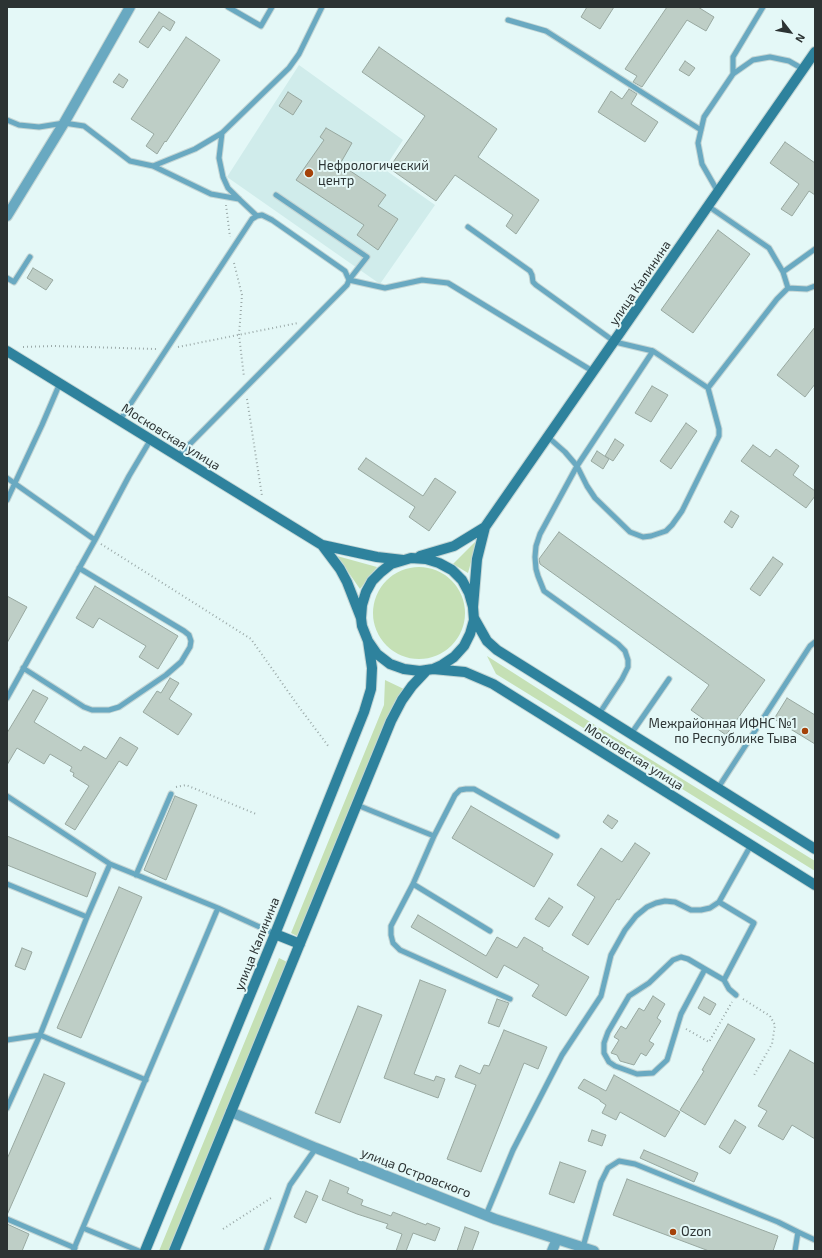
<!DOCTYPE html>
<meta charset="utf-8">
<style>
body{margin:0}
#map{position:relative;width:822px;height:1258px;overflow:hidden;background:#e4f8f7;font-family:"Exo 2",sans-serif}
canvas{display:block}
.frame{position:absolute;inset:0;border:8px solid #2c3333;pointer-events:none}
.north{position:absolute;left:770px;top:12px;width:40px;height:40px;-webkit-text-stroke:3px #e4f8f7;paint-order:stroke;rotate:121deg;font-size:11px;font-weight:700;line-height:16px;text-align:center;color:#2c3333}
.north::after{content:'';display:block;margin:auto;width:14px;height:18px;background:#2c3333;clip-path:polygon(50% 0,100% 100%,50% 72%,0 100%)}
</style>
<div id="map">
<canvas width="822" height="1258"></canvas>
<div class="frame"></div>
<div class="north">N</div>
</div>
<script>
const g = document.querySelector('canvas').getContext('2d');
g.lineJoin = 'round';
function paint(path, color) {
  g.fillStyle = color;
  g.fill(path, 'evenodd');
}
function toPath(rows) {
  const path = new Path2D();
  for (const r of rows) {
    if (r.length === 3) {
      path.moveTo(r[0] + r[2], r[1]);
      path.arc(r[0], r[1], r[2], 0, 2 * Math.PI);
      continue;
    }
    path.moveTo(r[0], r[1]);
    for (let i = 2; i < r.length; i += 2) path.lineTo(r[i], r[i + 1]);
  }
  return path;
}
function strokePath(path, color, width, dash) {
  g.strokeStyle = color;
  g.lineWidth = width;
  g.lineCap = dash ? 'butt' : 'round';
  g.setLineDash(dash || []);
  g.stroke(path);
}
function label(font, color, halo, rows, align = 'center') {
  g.font = font + ' "Exo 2",sans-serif';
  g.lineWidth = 4;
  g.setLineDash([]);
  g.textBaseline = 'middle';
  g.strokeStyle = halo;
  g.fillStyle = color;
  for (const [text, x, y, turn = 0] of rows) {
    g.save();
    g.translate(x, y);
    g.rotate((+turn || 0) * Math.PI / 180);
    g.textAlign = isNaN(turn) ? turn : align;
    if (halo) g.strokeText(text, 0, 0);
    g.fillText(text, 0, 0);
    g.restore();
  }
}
const built = toPath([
 [299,65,403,140,384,169,435,205,380,284,227,177]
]);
const green = toPath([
 [477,540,468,573,453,564],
 [337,556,377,567,360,589],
 [419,613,46],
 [487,656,598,727,815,861,815,871,496,674],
 [385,680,406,690,393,705,297,936,291,933,384,705],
 [279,958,287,962,169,1251,159,1251]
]);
const building = toPath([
 [587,7,614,7,600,29,581,17,587,7],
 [667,7,698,7,714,17,706,31,687,20,642,87,633,82,637,76,625,69,667,7],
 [159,12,175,22,170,31,163,26,148,48,139,42,159,12],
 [186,37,220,60,166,142,165,141,157,154,146,146,154,134,131,119,186,37],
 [379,47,497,129,478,157,539,200,516,234,506,226,513,215,455,175,436,201,389,168,425,116,362,72,379,47],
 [685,61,695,68,689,76,679,70,685,61],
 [119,74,128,80,123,88,113,82,119,74],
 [629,89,637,94,631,104,658,122,645,142,598,112,611,91,622,99,629,89],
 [288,92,302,101,293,115,279,106,288,92],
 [326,128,352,143,340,164,386,195,378,206,398,219,378,250,357,235,364,225,296,180,324,140,320,137,326,128],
 [785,142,815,163,815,195,809,191,792,216,781,209,799,184,770,163,785,142],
 [718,230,750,254,693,333,661,310,718,230],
 [33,268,53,280,46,290,27,278,33,268],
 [815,327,815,384,805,397,777,375,815,327],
 [652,386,668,395,651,422,635,413,652,386],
 [686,423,697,431,671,469,660,461,686,423],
 [615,439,624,445,613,461,605,456,615,439],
 [753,445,770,457,776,449,799,466,793,475,815,491,815,496,806,508,741,461,753,445],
 [597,451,609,459,603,469,591,461,597,451],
 [366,458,423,496,435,478,456,492,429,531,409,517,415,507,358,469,366,458],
 [731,511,739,516,732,528,724,522,731,511],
 [559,532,765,680,726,735,691,710,709,685,540,564,539,559,559,532],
 [773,557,783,564,760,596,750,589,773,557],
 [95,586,178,636,158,669,139,657,146,646,99,618,93,628,76,618,95,586],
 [7,596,27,607,7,643,7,596],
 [170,678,179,683,169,699,192,714,178,735,143,712,157,691,161,693,170,678],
 [33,690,48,698,34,722,81,751,84,746,106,759,120,737,138,748,127,766,119,761,75,830,65,824,89,786,73,776,74,773,70,771,72,767,50,754,44,764,17,748,7,765,7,733,33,690],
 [787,698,815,715,815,744,774,719,787,698],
 [175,796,197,805,166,880,144,870,175,796],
 [471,806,553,854,534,887,452,838,471,806],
 [608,815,618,821,612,829,603,822,608,815],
 [7,836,96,873,87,897,7,865,7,836],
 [635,843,650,853,619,900,617,899,588,945,572,935,595,897,577,885,601,848,622,862,635,843],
 [119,887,142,897,81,1038,57,1028,119,887],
 [549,898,563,907,549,927,535,919,549,898],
 [418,915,486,956,497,937,517,948,524,937,543,948,542,950,589,977,566,1016,532,996,539,985,504,965,497,978,411,927,418,915],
 [22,948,32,952,25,970,15,966,22,948],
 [420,980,446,990,414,1074,434,1081,436,1076,445,1079,438,1098,384,1078,420,980],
 [653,996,665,1004,657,1018,661,1021,649,1041,654,1044,646,1056,641,1053,634,1065,620,1061,617,1055,611,1053,619,1040,614,1037,621,1026,626,1029,639,1008,644,1011,653,996],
 [704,997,716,1004,710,1015,698,1008,704,997],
 [497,999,509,1003,499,1027,488,1023,497,999],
 [358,1006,382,1015,340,1123,315,1113,358,1006],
 [728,1024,755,1039,705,1125,680,1110,704,1071,702,1070,728,1024],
 [504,1030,547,1047,538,1069,524,1063,481,1172,447,1159,476,1085,455,1077,460,1065,480,1074,484,1065,489,1066,504,1030],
 [790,1050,815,1064,815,1139,792,1125,783,1140,758,1126,767,1111,758,1106,790,1050],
 [44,1074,65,1083,7,1215,7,1159,44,1074],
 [614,1075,680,1112,665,1137,620,1112,616,1120,602,1113,606,1105,600,1101,600,1100,578,1088,584,1079,606,1091,614,1075],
 [735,1120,746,1127,730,1154,719,1147,735,1120],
 [592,1130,606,1135,602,1146,588,1141,592,1130],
 [644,1150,698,1173,694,1182,640,1158,644,1150],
 [560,1162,586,1171,574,1203,549,1194,560,1162],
 [627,1179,778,1236,773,1251,709,1251,613,1215,627,1179],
 [330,1180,349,1188,347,1193,363,1200,361,1205,391,1216,393,1212,426,1225,427,1223,440,1228,435,1241,413,1233,406,1251,396,1251,402,1234,386,1228,388,1224,357,1214,322,1200,330,1180],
 [306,1191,318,1196,306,1223,294,1217,306,1191],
 [7,1224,29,1234,22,1251,7,1251,7,1224],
 [465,1227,479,1232,475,1243,472,1251,457,1251,465,1227]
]);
const path = toPath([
 [226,205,230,237],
 [234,263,242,295,239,335,244,377],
 [23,347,54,346,156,349],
 [178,347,298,323],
 [247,399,262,496],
 [101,544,251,639,299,707,329,747],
 [176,787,186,785,256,814],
 [743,999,770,1016,775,1025,772,1044,753,1077],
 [686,1029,709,1042,732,1002],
 [223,1229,271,1198]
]);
const service = toPath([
 [228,7,261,26,272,7],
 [508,20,546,31,701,130],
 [733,74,733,57,763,7],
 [7,120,19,125,39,127,64,123,84,126,130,161,153,166,195,149,222,133,289,68,299,54,322,7],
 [222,133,219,158,223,177,228,188,239,199,257,216],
 [153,166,211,194,239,199],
 [718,192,702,164,698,143,704,117,733,74,753,60,770,57,789,61,803,69],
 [276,195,367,257,349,280,385,288,422,280,448,283,594,372],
 [468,227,530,271,532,275,533,282,536,285,615,342,653,351,708,388,719,429,719,436,682,511,672,525,666,531,651,536,643,537,630,532,595,498,587,486,577,466,540,534,536,546,535,557,536,569,538,576,544,591,618,644,625,651,628,660,628,667,622,679,599,714],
 [783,272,815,249],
 [7,278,14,282,30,257],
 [788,288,807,289,815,286],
 [708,388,777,299,788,288,783,272,769,248,708,206],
 [120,420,252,219,257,216,262,215,272,220,345,271,349,280,347,285,178,456],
 [548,437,565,452,577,466,653,351],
 [7,478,95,540,129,476,151,439],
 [7,500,42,425,60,383],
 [23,668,84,707,92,710,109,710,119,707,166,675,181,662,190,647,191,641,189,635,184,631,79,568],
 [7,698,95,540],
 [631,734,669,679],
 [718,788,810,646,815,642],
 [7,796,110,864,218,908,275,934],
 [357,805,434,836,413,884,490,931],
 [434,836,455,795,460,790,466,789,474,789,557,836],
 [136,875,171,794],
 [7,884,87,917],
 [413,884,391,926,391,935,393,943,400,950,510,999],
 [705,969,681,1014,667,1060,653,1073,637,1074,615,1066,609,1062,604,1053,604,1043,608,1032,629,996,649,983,673,960,681,957,688,959,705,969,724,980,754,923,719,902],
 [724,980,729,989,736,995],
 [7,1040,40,1035,146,1080],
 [7,1108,40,1035,87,917,110,864],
 [486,1215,513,1150,562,1055,601,996,611,955,625,930,636,916,647,907,656,903,665,901,675,902,691,910,701,910,710,908,719,902,751,845],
 [7,1219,75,1248],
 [83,1228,139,1251],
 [798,1232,815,1240],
 [583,1247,601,1182,608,1168,619,1161,635,1164,778,1222,798,1232,795,1251],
 [73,1251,218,908],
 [266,1251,290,1185,316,1148]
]);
const minor = toPath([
 [7,216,64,123,130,7],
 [231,1112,316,1148,495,1219,594,1251],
 [552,1251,557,1239]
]);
const secondary = toPath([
 [7,351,322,545,377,557,403,560],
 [322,545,340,569,347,582,361,618,362,626,368,641,377,654,390,664,404,669,420,671,433,669,442,665,454,657,464,646,470,634,474,620,473,607,469,593,462,580,452,570,439,563,426,559,411,558,391,564,381,572,372,581,366,592,362,605,361,618],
 [420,556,454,546,485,527],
 [473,607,477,559,485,527,815,52],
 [474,618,487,641,497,650,815,849],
 [433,669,465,672,493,684,815,885],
 [275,934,300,944],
 [145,1251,275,934,364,712,371,689,372,668,368,641],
 [174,1251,391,721,402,700,412,686,427,670]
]);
const markers = [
 [309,173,5,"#a54209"],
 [805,731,4,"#a54209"],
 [673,1232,4,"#a54209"]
];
const poiNames = [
 ["Нефрологический",318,166],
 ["центр",318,181],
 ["Межрайонная ИФНС №1",797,724,"right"],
 ["по Республике Тыва",797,739,"right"],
 ["Ozon",681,1232]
];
const streetNames = [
 ["улица Калинина",640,283,-56],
 ["Московская улица",171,437,32],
 ["Московская улица",634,757,32],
 ["улица Калинина",257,944,-68],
 ["улица Островского",416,1173,21]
];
paint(built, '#d0eceb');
paint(green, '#c5e0b5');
paint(building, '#becec6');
strokePath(building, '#98a8a0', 1);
strokePath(service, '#c3d5d4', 7);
strokePath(minor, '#c3d5d4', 12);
strokePath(secondary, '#c3d5d4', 12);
strokePath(path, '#9baaa9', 2, [1, 3]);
strokePath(service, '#69a9c1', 5);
strokePath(minor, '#69a9c1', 10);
strokePath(secondary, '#2e829d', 10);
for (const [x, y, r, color] of markers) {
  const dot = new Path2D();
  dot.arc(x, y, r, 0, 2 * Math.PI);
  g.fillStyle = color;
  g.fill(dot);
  strokePath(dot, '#e4f8f7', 1.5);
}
label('13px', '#2c3333', '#e4f8f7', poiNames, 'left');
label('13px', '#2c3333', '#e4f8f7', streetNames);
</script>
